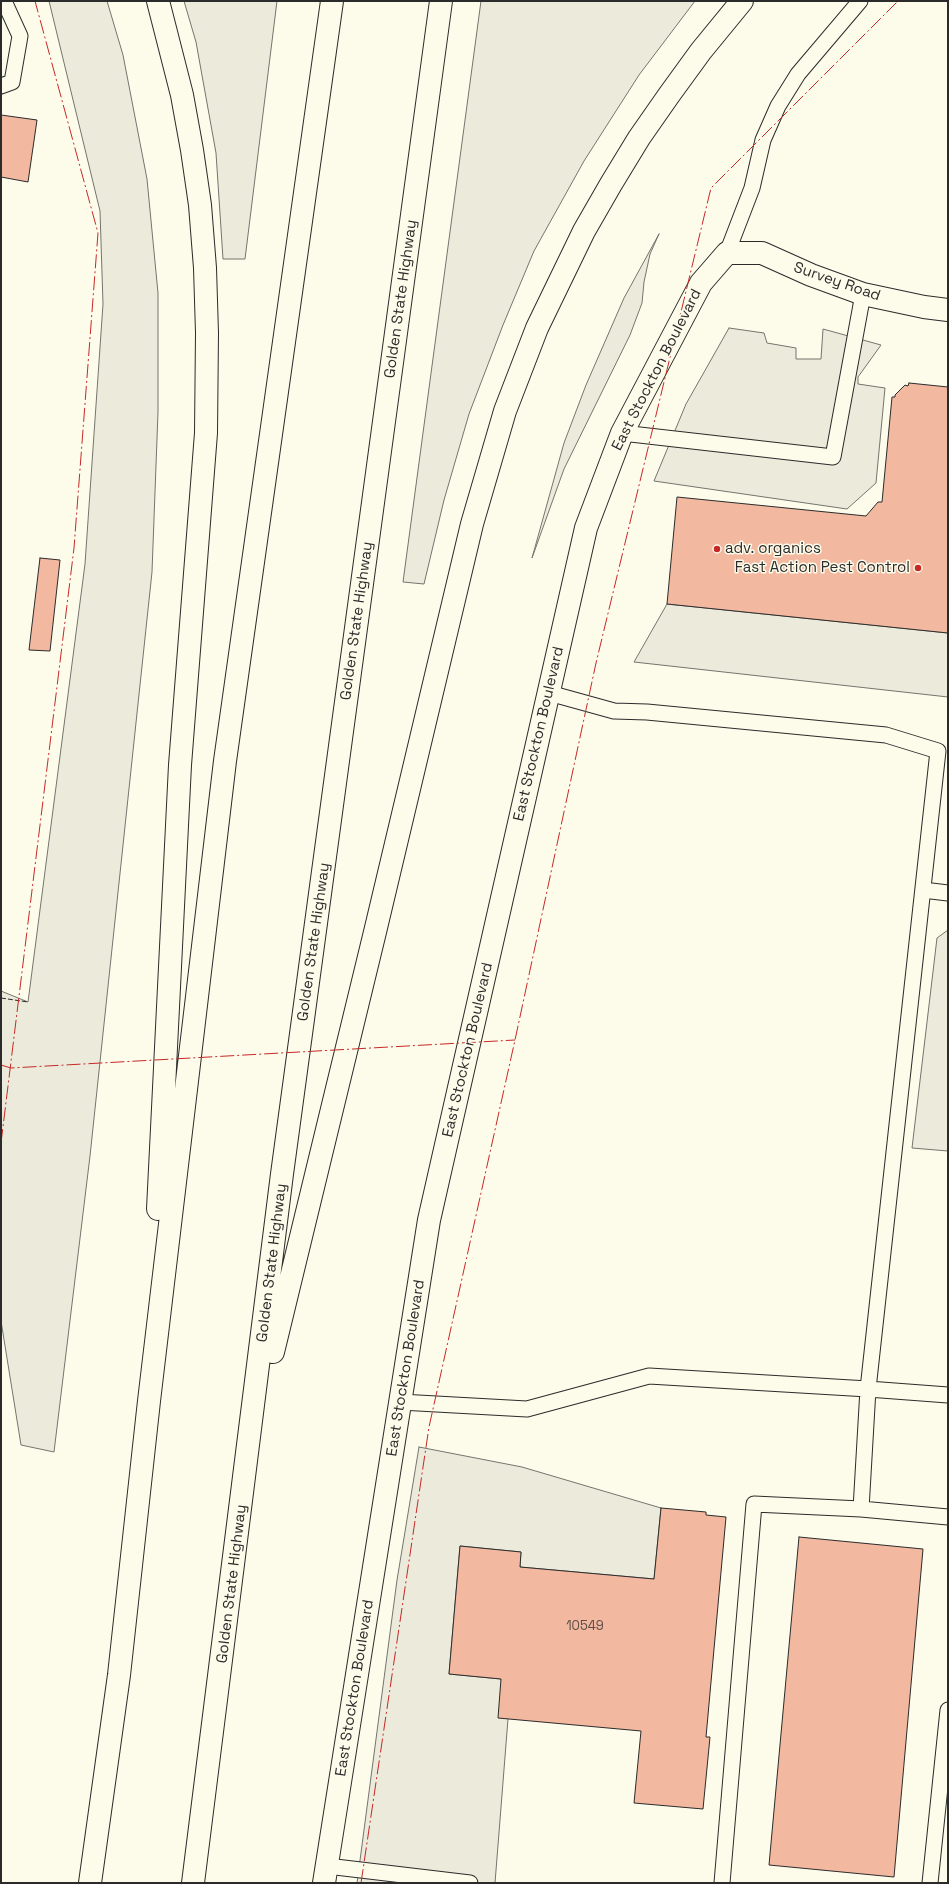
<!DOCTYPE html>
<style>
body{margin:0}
#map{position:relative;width:949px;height:1884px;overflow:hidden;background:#fdfbea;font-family:"Space Grotesk",sans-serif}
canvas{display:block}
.frame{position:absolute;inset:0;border:2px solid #2b2b2b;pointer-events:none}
</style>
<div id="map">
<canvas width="949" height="1884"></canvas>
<div class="frame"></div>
</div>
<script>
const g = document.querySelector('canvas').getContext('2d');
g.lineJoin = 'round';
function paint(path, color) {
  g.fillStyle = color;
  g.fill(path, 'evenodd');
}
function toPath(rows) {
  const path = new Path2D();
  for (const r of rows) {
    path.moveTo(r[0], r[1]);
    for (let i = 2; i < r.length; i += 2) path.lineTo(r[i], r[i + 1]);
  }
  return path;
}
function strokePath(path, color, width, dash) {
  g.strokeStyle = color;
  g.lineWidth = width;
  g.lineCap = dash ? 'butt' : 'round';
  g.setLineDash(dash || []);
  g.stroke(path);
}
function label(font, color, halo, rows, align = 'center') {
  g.font = font + ' "Space Grotesk",sans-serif';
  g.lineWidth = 3;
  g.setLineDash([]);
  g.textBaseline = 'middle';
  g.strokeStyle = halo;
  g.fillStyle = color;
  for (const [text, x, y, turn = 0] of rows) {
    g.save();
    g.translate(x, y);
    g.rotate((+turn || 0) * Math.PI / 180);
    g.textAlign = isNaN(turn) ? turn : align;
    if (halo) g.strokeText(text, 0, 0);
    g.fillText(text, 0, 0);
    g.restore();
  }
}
const green = toPath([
 [49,1,107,1,123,55,147,179,158,293,158,412,152,572,90,1156,54,1452,21,1445,1,1321,1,991,28,1002,85,564,103,304,100,211,49,1],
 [184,1,277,1,245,259,223,259,216,153,196,42,184,1],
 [481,1,695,1,639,75,584,161,534,251,503,325,469,414,444,500,424,584,403,582,481,1],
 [659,234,650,254,644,282,642,303,630,335,564,469,532,558,564,443,586,385,624,298,659,234]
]);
const parking = toPath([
 [729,328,764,333,767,343,796,348,796,359,821,359,823,329,881,345,858,377,858,384,885,388,876,483,847,509,654,481,686,404,729,328],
 [667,604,948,633,948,697,634,662,667,604],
 [948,930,948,1151,912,1148,937,938,948,930],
 [419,1447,522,1467,661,1508,654,1579,520,1567,521,1552,460,1546,449,1674,501,1679,508,1719,495,1883,357,1883,397,1580,419,1447]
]);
const building = toPath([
 [1,115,37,120,28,182,1,177,1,115],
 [909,383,948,387,948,633,667,604,677,497,866,516,878,502,882,502,892,397,895,397,895,395,905,385,908,386,909,383],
 [40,558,60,560,50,651,29,650,40,558],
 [661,1508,706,1512,706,1515,726,1517,706,1737,710,1737,703,1809,634,1803,641,1731,498,1718,501,1679,449,1674,460,1546,521,1552,520,1567,654,1579,661,1508],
 [799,1537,923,1549,894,1877,769,1865,799,1537]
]);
const service = toPath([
 [1,86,12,82,20,36,4,1],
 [727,253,752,188,763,140,778,106,798,74,860,1],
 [622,433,833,457,863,294],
 [923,890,948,893],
 [948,1395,868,1389,861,1509,948,1517],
 [400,1402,527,1409,649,1376,868,1389,938,751,886,735,647,712,614,711,549,693],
 [327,1866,470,1883],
 [722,1883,754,1504,861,1509],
 [930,1883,948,1710]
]);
const minor = toPath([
 [324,1883,429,1220,586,528,622,433,701,283,727,253,762,253,811,275,863,294,924,307,948,310]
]);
const motorway = toPath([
 [158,1,182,95,192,150,200,205,205,268,207,333,206,433,180,765,158,1209],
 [273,1352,375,932,472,524,505,411,537,328,584,231,611,184,639,138,669,95,701,51,742,1],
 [90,1883,119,1675,149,1401,225,761,332,1],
 [193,1883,282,1174,441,1]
]);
const fence = toPath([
 [1,998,28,1002]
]);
const power = toPath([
 [1,1065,11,1068,515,1040],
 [1,1143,74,548,98,233,35,1],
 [361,1883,429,1427,515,1040,596,663,711,188,898,1]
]);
const markers = [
 [717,549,4,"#c62828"],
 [918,568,4,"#c62828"]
];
const numberNames = [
 ["10549",585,1626]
];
const streetNames = [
 ["Survey Road",837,282,19],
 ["Golden State Highway",401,299,-82],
 ["East Stockton Boulevard",657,370,-63],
 ["Golden State Highway",357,621,-82],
 ["East Stockton Boulevard",539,734,-77],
 ["Golden State Highway",314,942,-82],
 ["East Stockton Boulevard",468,1050,-77],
 ["Golden State Highway",272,1263,-83],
 ["East Stockton Boulevard",406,1368,-81],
 ["Golden State Highway",232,1584,-83],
 ["East Stockton Boulevard",355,1688,-81]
];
const poiNames = [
 ["adv. organics",725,549],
 ["Fast Action Pest Control",910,568,"right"]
];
paint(green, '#ecebdb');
strokePath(green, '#74746e', 1);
paint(parking, '#eceadb');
strokePath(parking, '#74746e', 1);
paint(building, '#f2b8a0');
strokePath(building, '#2b2b2b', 1);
strokePath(service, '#2b2b2b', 17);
strokePath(minor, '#2b2b2b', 24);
strokePath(motorway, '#2b2b2b', 24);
strokePath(service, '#fdfbea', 15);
strokePath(minor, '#fdfbea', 22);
strokePath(motorway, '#fdfbea', 22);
strokePath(fence, '#2b2b2b', 1, [5, 2]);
strokePath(power, '#c62828', 1, [14, 3, 2, 3]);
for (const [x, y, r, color] of markers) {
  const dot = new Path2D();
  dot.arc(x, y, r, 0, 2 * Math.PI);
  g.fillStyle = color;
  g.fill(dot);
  strokePath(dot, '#fdfbea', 1.5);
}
label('13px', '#5d4e48', null, numberNames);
label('15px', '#2b2b2b', '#fdfbea', streetNames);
label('15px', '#2b2b2b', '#fdfbea', poiNames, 'left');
</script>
